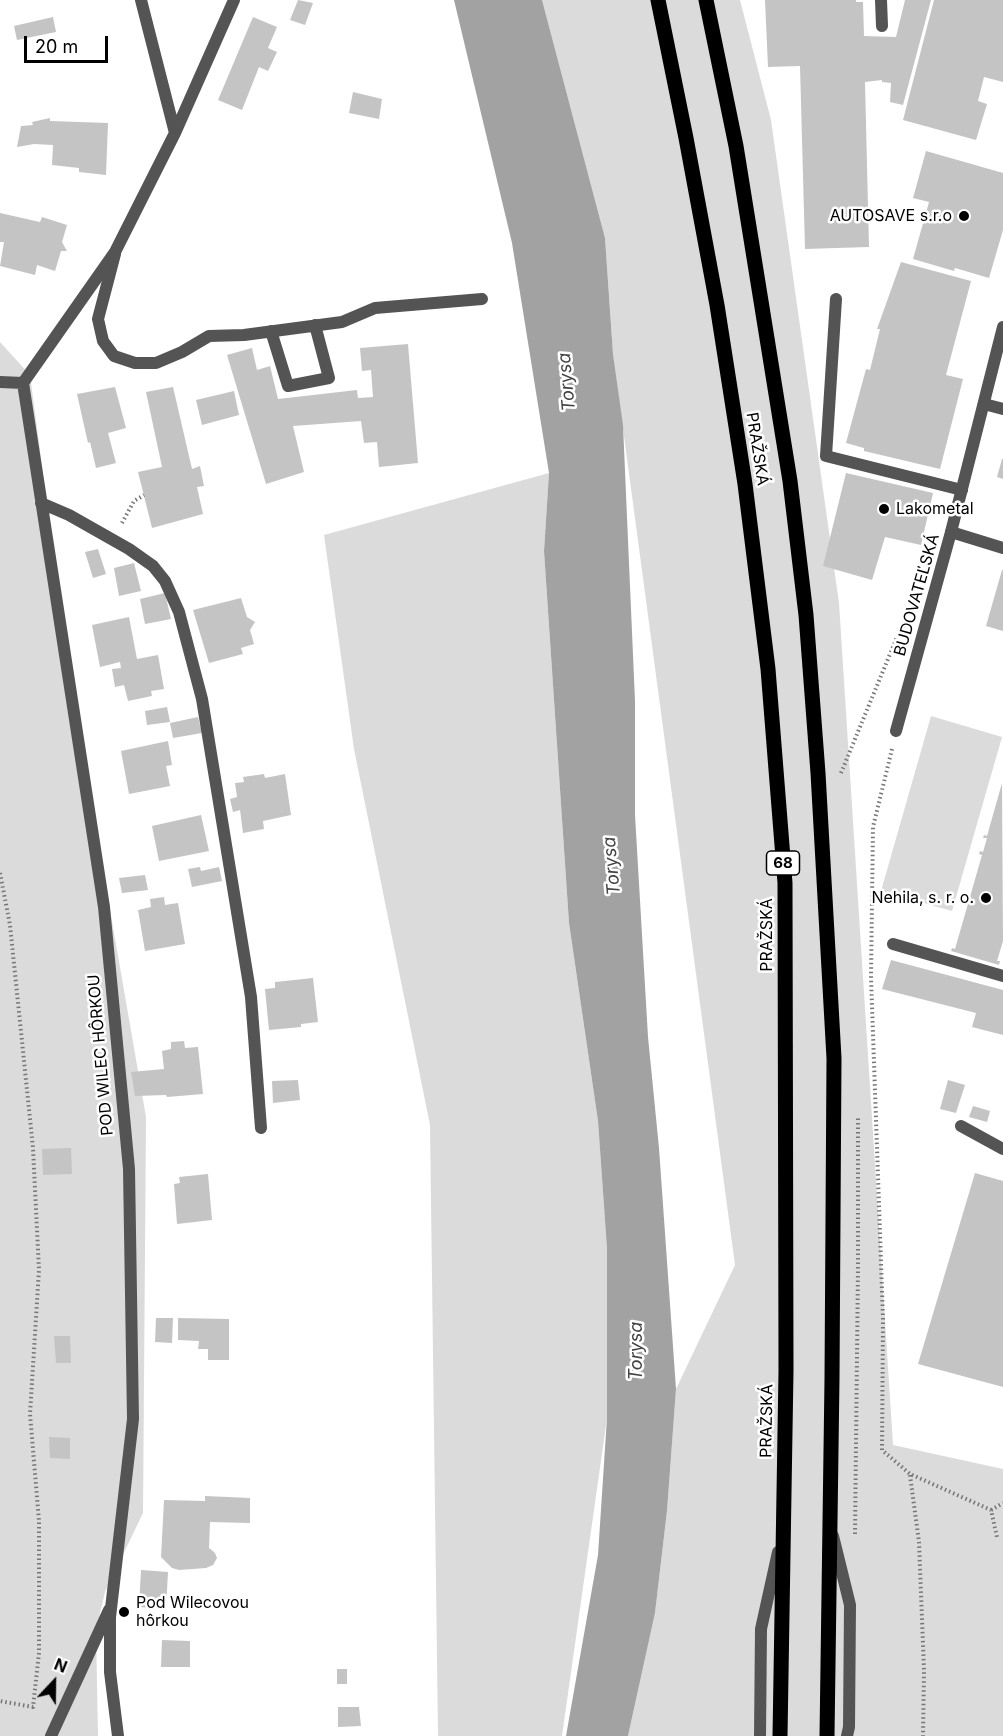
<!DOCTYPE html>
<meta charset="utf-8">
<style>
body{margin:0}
#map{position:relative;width:1003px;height:1736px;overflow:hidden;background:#fff;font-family:Inter,sans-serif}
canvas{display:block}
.north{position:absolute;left:24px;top:1652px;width:60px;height:60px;-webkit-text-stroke:4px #fff;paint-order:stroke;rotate:22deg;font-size:16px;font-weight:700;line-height:24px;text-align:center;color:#000}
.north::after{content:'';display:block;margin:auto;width:21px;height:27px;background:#000;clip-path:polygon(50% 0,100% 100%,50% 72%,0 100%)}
.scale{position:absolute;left:24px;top:36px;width:84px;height:27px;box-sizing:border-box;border:3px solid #000;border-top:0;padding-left:8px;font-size:18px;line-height:21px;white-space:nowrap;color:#000;-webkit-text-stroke:4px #fff;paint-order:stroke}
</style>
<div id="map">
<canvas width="1003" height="1736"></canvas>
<div class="north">N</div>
<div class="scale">20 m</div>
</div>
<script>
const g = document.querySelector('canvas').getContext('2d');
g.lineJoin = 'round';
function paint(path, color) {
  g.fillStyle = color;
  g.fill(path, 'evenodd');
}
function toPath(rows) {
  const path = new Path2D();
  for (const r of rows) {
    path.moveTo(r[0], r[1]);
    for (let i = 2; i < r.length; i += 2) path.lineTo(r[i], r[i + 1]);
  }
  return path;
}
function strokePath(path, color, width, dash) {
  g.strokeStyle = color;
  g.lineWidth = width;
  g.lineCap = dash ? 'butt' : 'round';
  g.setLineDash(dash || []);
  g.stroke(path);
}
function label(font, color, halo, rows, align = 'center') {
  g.font = font + ' Inter,sans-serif';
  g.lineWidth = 5;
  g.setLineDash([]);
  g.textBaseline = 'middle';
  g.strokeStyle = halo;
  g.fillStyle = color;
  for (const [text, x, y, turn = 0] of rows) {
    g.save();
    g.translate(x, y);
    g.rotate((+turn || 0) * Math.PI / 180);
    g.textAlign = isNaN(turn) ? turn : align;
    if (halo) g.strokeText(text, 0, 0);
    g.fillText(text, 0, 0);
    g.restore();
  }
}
const green = toPath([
 [542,0,740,0,771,120,839,603,893,1445,1003,1469,1003,1736,628,1736,655,1613,667,1511,676,1389,735,1265,613,354,605,238],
 [0,342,30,375,71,685,146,1117,143,1513,105,1592,96,1630,98,1736,0,1736],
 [549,473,544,551,569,923,598,1121,607,1249,607,1418,562,1736,438,1736,430,1125,354,749,324,535],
 [931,716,1002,737,952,911,881,891]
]);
const water = toPath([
 [454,0,542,0,605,238,613,354,623,425,635,701,635,815,648,1037,659,1148,676,1389,667,1511,655,1613,628,1736,566,1736,598,1555,607,1418,607,1249,598,1121,569,923,544,551,549,473,512,243]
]);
const building = toPath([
 [298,0,313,3,305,25,290,20],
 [765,0,856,0,856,2,863,2,864,36,896,37,905,0,931,0,903,105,890,102,891,83,882,82,882,80,865,82,869,247,805,249,800,66,768,67],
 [934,0,1003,0,1003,82,984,77,978,101,987,104,976,140,903,120],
 [53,17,56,32,17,40,14,26],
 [253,17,277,27,268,48,277,52,268,71,259,67,242,110,218,100],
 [353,92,382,99,379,119,349,113],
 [50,118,50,121,108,123,106,175,79,172,79,168,52,165,53,145,34,144,17,147,21,126,33,125,32,122],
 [926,151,1003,173,1003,230,989,278,955,268,954,271,913,259,929,202,913,198],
 [0,213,40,222,42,217,67,225,62,242,67,251,61,251,55,271,37,265,35,275,0,266,4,242,0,242],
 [901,262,971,281,946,375,963,379,940,469,864,451,864,448,846,443,866,369,870,370,880,329,877,329],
 [408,344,418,463,379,467,377,442,364,443,361,421,293,426,304,472,266,484,227,355,252,348,257,370,270,366,278,399,357,390,358,398,373,397,371,370,362,371,360,348],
 [115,387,126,428,108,433,116,463,96,468,90,442,88,443,77,394],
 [173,387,192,469,200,466,204,486,197,487,203,514,152,528,138,472,162,467,146,392],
 [234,391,239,415,202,425,196,400],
 [1002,459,1003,459,1003,479,997,477],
 [846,473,933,493,921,545,885,537,872,580,823,566],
 [98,549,106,574,93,578,85,552],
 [134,563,141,591,119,596,114,568],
 [1002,570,1003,570,1003,631,986,626],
 [165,593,171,619,145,624,140,599],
 [241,598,247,617,255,622,250,630,254,644,241,648,243,654,209,663,193,610],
 [129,617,137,659,158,655,164,689,151,691,152,696,128,701,124,685,115,687,112,669,121,668,120,662,100,667,92,625],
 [167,707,170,722,147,725,145,711],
 [198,717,202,733,173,738,170,723],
 [168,741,172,765,166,766,170,786,129,794,121,751],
 [264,774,265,778,285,774,291,815,263,821,264,829,243,833,240,810,233,812,230,799,237,797,235,783,244,782,243,777],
 [1002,783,1003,941,997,961,1000,961,999,965,951,951,952,948,955,949,982,855,979,854,980,851,983,852,987,838,983,838,984,835,987,836],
 [201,815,209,851,159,861,152,826],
 [200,867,201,871,219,867,222,881,192,887,188,869],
 [145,875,148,890,122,893,119,878],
 [164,897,165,905,178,903,185,944,145,951,138,910,151,907,150,899],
 [891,960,1003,990,1003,1035,972,1027,976,1013,882,989],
 [313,978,318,1022,301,1024,301,1027,269,1030,265,989,275,988,275,982],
 [184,1041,185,1048,198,1047,203,1094,167,1097,166,1095,135,1096,131,1072,164,1069,162,1051,171,1049,171,1042],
 [298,1080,300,1100,273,1103,272,1081],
 [948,1080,965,1085,956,1113,940,1109],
 [973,1106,990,1111,987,1122,969,1117],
 [71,1148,72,1174,43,1175,42,1149],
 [975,1173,1003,1181,1003,1387,918,1364],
 [208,1174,212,1220,177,1224,174,1184,180,1183,179,1177],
 [156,1318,173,1318,172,1343,155,1342],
 [178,1318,229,1319,229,1360,208,1360,208,1349,198,1349,199,1341,178,1340],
 [54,1336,70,1336,71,1363,56,1363],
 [49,1437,70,1438,70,1459,50,1458],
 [205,1496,250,1498,250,1523,210,1522,209,1548,215,1553,217,1558,213,1565,206,1568,179,1570,172,1568,161,1557,164,1500,205,1501],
 [141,1570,168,1572,166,1609,139,1607],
 [162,1640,190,1641,190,1667,161,1667],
 [337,1669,347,1669,347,1684,337,1684],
 [338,1707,359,1707,361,1726,338,1727]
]);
const path = toPath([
 [122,523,134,501,144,495],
 [892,749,873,827,871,977,883,1319,882,1450,910,1474,991,1510,997,1537],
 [841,773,902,625],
 [0,873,10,925,33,1148,39,1270,30,1414,39,1521,39,1653,33,1707,0,1701],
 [910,1475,919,1542,924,1670,923,1736],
 [991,1510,1003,1503],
 [855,1534,858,1266,858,1118]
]);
const lane = toPath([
 [881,0,882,26],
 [115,254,98,319,103,341,114,356,135,363,156,363,182,352,209,336,244,335,342,322,375,308,482,299],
 [836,299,826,456,962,490],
 [271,331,288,386,329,378,315,325],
 [984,404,1003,409],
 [896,731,951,532],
 [893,944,1003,976],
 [961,1126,1003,1149],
 [833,1536,850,1605,849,1727,847,1736],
 [760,1736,761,1629,778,1552]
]);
const street = toPath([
 [141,0,175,133],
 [1003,327,951,532,1003,548],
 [0,382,23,383],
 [41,503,69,515,129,549,153,566,165,581,179,612,202,699,251,997,261,1128],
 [51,1736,109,1610],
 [118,1736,110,1672,110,1617,133,1419,129,1169,104,907,23,383,115,252,175,133,234,0]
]);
const primary = toPath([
 [658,0,686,138,717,305,745,484,768,669,785,883,786,1371,780,1736],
 [706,0,736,146,790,481,806,615,818,773,834,1058,832,1379,827,1736]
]);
const markers = [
 [964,216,6,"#000"],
 [884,509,6,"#000"],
 [986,898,6,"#000"],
 [124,1612,6,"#000"]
];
const shields = [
 [783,863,33]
];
const shieldNames = [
 ["68",783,863]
];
const poiNames = [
 ["AUTOSAVE s.r.o",952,216],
 ["Lakometal",896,509,"left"],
 ["Nehila, s. r. o.",974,898],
 ["Pod Wilecovou",136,1603,"left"],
 ["hôrkou",136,1621,"left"]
];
const streetNames = [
 ["PRAŽSKÁ",757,449,81],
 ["BUDOVATEĽSKÁ",917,595,-74],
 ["PRAŽSKÁ",767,935,-90],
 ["POD WILEC HÔRKOU",101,1055,-95],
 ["PRAŽSKÁ",767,1421,-89]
];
const waterNames = [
 ["Torysa",567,382,-95],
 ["Torysa",612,866,-95],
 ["Torysa",637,1351,-90]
];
paint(green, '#dbdbdb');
paint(water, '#a2a2a2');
paint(building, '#c4c4c4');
strokePath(primary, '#dbdbdb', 17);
strokePath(path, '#767676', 4, [1.5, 3]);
strokePath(lane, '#545454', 12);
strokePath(street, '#545454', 12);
strokePath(primary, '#000', 15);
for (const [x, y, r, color] of markers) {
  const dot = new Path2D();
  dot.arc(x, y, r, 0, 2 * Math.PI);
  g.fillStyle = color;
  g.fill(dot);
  strokePath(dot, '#fff', 2);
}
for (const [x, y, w] of shields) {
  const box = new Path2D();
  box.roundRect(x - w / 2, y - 12, w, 24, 4.5);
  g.fillStyle = '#fff';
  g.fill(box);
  strokePath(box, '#000', 1.5);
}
label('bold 15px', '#000', null, shieldNames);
label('16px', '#000', '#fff', poiNames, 'right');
label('16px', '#000', '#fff', streetNames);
label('italic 18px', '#434343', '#fff', waterNames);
</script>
